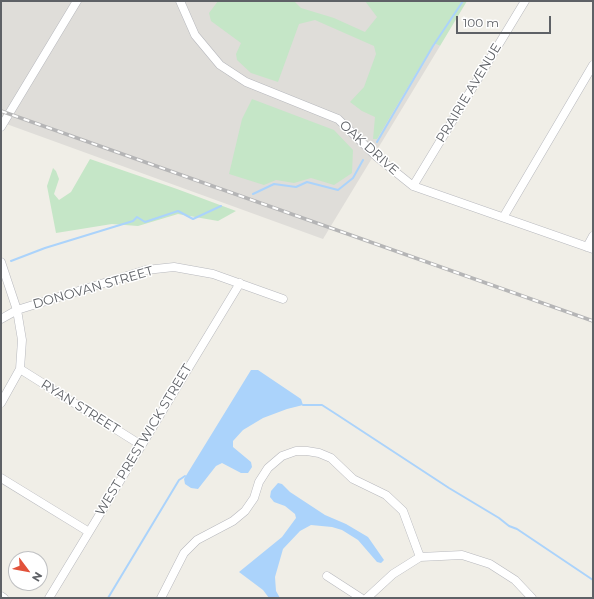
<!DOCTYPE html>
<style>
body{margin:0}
#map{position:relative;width:594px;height:599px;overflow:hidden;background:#f0eee7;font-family:Montserrat,sans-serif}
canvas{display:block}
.frame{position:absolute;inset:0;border:2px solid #5e6166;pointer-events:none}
.north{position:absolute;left:8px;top:551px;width:40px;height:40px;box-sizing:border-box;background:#fff;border:1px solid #bfc0c2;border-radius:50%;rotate:122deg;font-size:11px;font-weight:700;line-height:16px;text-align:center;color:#5e6166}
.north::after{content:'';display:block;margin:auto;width:14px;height:18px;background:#e2523b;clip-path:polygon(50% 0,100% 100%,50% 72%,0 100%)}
.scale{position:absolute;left:456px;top:16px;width:95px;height:18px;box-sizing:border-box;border:2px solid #5e6166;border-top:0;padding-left:5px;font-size:12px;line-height:14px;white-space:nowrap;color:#5e6166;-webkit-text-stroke:3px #fff;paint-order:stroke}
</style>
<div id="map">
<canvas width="594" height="599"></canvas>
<div class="frame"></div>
<div class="north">N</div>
<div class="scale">100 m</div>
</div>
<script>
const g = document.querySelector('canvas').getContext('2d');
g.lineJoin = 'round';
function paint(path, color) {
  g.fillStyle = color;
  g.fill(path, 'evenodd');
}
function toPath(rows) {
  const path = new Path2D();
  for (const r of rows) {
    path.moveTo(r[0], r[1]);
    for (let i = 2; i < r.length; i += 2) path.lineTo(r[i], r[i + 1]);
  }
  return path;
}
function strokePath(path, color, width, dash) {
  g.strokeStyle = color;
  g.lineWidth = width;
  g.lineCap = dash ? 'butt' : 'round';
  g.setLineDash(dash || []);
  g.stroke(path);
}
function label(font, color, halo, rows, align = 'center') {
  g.font = font + ' Montserrat,sans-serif';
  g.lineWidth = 3;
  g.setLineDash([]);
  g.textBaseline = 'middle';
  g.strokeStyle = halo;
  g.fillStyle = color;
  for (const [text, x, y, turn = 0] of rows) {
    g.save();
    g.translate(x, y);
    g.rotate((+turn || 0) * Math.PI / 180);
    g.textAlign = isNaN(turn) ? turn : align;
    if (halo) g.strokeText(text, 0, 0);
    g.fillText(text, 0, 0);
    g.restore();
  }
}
const industrial = toPath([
 [1,1,365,1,440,46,323,239,1,122]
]);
const green = toPath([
 [218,1,294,1,301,8,334,18,365,32,377,17,365,1,467,1,440,46,434,43,377,139,373,139,375,117,362,111,350,102,364,87,376,54,374,46,315,20,299,24,278,82,251,73,237,60,236,54,241,43,211,21,209,13],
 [252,99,334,130,353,150,352,173,334,185,311,178,294,183,276,180,264,185,229,174,242,119],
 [90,159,177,189,236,211,218,221,178,214,138,226,112,224,56,233,47,186,53,168,56,171,59,179,54,194,59,200,71,192]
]);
const water = toPath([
 [251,370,258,370,301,399,303,405,287,409,263,418,243,430,233,441,233,447,251,462,252,467,248,473,241,473,222,463,216,466,198,489,191,488,185,484,184,479],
 [278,483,282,484,290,492,325,515,346,524,368,537,384,560,381,563,377,562,358,540,342,530,332,527,311,525,300,531,283,549,275,577,276,591,280,598,269,598,263,590,239,572,282,537,296,518,295,514,285,506,274,502,270,497,271,491]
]);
const stream = toPath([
 [377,142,433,46,463,1],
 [253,194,274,184,296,187,307,182,338,190,353,178,363,160],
 [11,261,45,248,133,221,137,217,145,222,178,211,193,219,221,206],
 [303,405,322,405,336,414,449,488,499,518,509,526,517,529,593,580],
 [108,598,179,480,185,476]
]);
const minor = toPath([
 [180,1,195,35,220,65,246,82,338,119,377,157,413,186,593,249],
 [1,127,77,1],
 [413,186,525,1],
 [504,216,593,65],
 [587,247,593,236],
 [1,262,17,310,22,340,20,369,1,403],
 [1,319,17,310,146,270,174,267,213,274,283,299],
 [20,369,141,445],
 [1,478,89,532],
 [327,576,361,598],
 [1,596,4,598],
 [49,598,240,283],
 [161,598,184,553,197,540,233,521,245,511,254,498,259,482,268,468,282,456,296,451,307,451,319,453,331,458,353,479,386,495,403,511,420,557],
 [367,598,393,574,420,557,462,555,490,564,515,580,532,598]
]);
const rail = toPath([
 [1,111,593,321]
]);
const streetNames = [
 ["PRAIRIE AVENUE",469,93,-59],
 ["OAK DRIVE",369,148,42],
 ["DONOVAN STREET",93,288,-16],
 ["RYAN STREET",80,407,32],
 ["WEST PRESTWICK STREET",144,440,-59]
];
paint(industrial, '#dfddd9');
paint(green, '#c5e6c7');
paint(water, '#abd3fb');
strokePath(stream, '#abd3fb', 2);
strokePath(minor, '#b7b8bd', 9);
strokePath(minor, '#fff', 8);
strokePath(rail, '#b5b5b6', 3.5);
strokePath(rail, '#fff', 2, [6]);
label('13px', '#5e6166', '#fff', streetNames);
</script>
